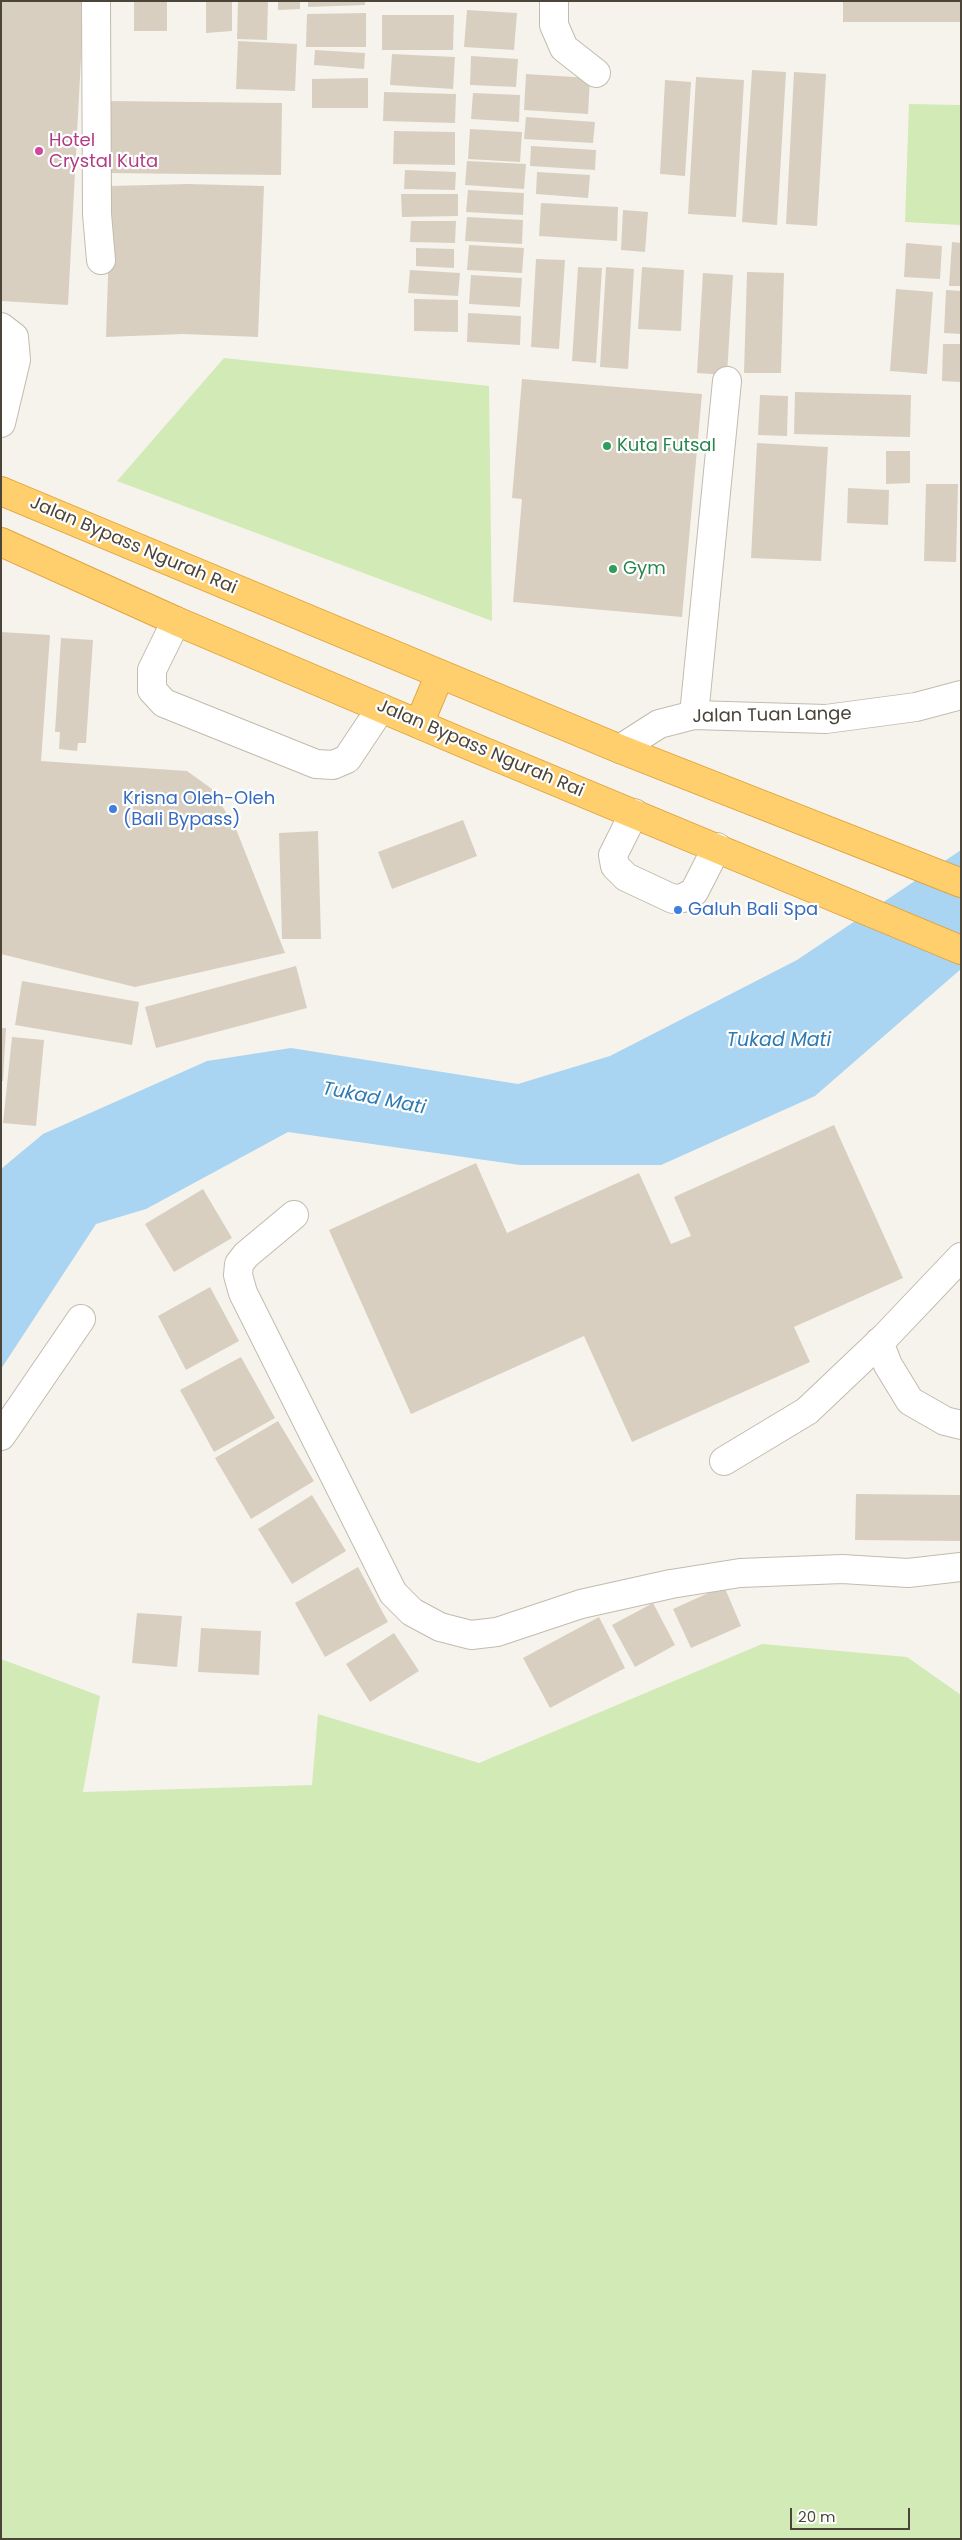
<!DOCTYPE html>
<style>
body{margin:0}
#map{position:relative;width:962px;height:2540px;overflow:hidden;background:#f6f3ec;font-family:Poppins,sans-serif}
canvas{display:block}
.frame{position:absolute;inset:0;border:2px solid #4b4439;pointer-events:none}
.scale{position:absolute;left:790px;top:2508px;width:120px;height:22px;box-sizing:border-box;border:2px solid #4b4439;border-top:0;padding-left:6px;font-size:15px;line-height:18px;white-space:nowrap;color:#4b4439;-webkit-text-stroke:4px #fff;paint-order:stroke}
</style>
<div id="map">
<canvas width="962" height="2540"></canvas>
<div class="frame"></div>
<div class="scale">20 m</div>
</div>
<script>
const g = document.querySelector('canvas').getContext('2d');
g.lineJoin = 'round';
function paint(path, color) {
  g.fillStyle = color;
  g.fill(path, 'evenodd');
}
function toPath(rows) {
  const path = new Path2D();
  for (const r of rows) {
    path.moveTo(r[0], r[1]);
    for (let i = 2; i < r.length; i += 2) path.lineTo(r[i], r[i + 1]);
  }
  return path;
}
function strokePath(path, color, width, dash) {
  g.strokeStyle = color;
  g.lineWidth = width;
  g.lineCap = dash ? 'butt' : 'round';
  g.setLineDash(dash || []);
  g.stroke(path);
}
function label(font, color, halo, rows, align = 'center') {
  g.font = font + ' Poppins,sans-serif';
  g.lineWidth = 4.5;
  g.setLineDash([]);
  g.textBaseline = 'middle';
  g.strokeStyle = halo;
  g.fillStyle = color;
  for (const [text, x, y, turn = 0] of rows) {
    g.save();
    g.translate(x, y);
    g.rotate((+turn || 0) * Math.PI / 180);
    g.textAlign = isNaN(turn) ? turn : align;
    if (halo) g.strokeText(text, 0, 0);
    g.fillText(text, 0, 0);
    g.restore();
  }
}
const green = toPath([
 [909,104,961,105,961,225,905,222],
 [224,358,489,386,492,621,117,481],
 [762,1644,907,1657,961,1695,961,2539,1,2539,1,1659,100,1696,83,1792,312,1785,318,1714,479,1763]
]);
const water = toPath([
 [961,850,961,969,815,1096,661,1165,520,1165,288,1132,146,1209,96,1224,1,1369,1,1169,43,1134,207,1061,291,1048,518,1084,610,1056,797,960]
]);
const building = toPath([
 [1,1,84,1,68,305,1,301],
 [134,1,167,1,167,31,134,31],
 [206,1,232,1,232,31,206,33],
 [238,1,268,1,267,40,237,39],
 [278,1,300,1,300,9,278,10],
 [308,1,365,1,365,5,308,7],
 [843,1,961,1,961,22,843,22],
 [467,10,517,13,514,50,464,47],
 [366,13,366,47,306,47,307,14],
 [382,15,454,15,453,50,382,50],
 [238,41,297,44,295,91,236,89],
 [315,50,365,53,364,69,314,65],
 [392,54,455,57,453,89,390,85],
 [471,56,518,59,516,87,470,85],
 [752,70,786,72,777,225,742,222],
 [794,72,826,74,817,226,786,224],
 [526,74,590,78,588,114,524,110],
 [696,77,744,80,736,217,688,214],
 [368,78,368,108,312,108,312,79],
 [665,80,691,82,685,176,660,174],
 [384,92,456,94,455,123,383,121],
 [473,93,520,95,519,122,471,119],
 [107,101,282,103,281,175,106,173],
 [526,117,595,122,593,143,524,139],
 [470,129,522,132,520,162,468,159],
 [394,131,455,132,455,165,393,164],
 [531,146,596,150,595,170,530,166],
 [467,161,526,164,524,189,465,185],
 [405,170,456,172,455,190,404,189],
 [537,172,590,175,588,198,536,194],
 [188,184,264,186,258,337,183,334,106,337,111,186],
 [468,190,524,193,523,215,466,212],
 [401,194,458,194,458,216,402,217],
 [541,203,618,207,617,241,539,236],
 [623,210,648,212,645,252,621,250],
 [467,217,523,220,522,244,465,241],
 [411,221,456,221,455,243,410,242],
 [952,242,961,243,961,286,949,286],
 [906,243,942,246,940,279,904,277],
 [469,245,524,248,522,273,467,270],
 [416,248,454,249,454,268,416,266],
 [536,259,565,260,559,349,531,347],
 [578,267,602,268,596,363,572,361],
 [606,267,634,269,628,369,600,367],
 [642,267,684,270,681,331,638,329],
 [410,270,460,273,458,296,408,293],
 [747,272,784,273,781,373,744,373],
 [703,273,733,275,727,375,697,373],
 [471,275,522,278,520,307,469,304],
 [896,289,933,292,927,374,890,371],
 [946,290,961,291,961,334,944,333],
 [414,299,458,300,458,332,414,331],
 [468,313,521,316,520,345,467,342],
 [943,344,961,344,961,382,942,381],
 [522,379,702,394,682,617,513,602,522,499,512,498],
 [795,392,911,395,910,437,794,434],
 [760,395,788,396,787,436,758,435],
 [757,443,828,447,821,561,751,558],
 [886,451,910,451,910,483,886,484],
 [926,484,958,484,956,562,924,561],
 [848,488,889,490,888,525,847,523],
 [1,632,50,635,41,761,187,771,212,789,236,829,285,953,135,987,1,954],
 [61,638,93,640,86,743,78,743,77,751,59,749,60,732,55,732],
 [463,820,477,856,392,889,378,852],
 [318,831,321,939,282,939,279,833],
 [296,966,307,1008,156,1048,145,1007],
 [22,981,139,1002,132,1045,15,1025],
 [1,1028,6,1028,3,1081,1,1081],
 [12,1037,44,1040,36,1126,3,1123],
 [834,1125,903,1278,794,1327,810,1362,632,1442,584,1336,411,1414,329,1230,476,1163,507,1233,639,1173,671,1244,691,1236,674,1197],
 [203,1189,232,1238,174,1272,145,1224],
 [210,1287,239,1341,186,1370,158,1316],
 [241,1357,275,1418,214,1452,180,1390],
 [278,1421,314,1481,251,1519,215,1458],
 [856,1494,961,1495,961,1541,855,1540],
 [312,1495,346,1551,292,1584,258,1529],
 [358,1567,388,1622,325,1657,295,1603],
 [724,1586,741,1626,691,1648,673,1609],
 [653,1603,675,1645,635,1667,612,1625],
 [137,1613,182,1616,177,1667,132,1663],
 [599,1617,625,1668,550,1708,523,1658],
 [201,1628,261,1631,259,1675,198,1672],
 [394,1633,419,1671,370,1702,346,1664]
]);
const minor = toPath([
 [96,1,97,214,101,260],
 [554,1,554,25,564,48,596,73],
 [1,327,14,337,16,360,1,423],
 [176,621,152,670,152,690,164,703,316,764,333,765,347,759,381,708],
 [694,715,727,381],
 [620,749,659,724,694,715,826,719,916,707,961,695],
 [634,813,613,855,615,866,626,877,673,899,683,898,694,892,717,847],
 [294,1215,246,1255,239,1264,238,1275,243,1293,393,1593,412,1612,440,1627,471,1635,497,1632,581,1604,671,1584,740,1573,842,1569,908,1573,961,1567],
 [879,1342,888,1365,910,1401,945,1421,961,1425],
 [1,1436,81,1319],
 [724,1461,807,1411,885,1337,961,1257]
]);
const highway = toPath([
 [1,491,620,749,961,883],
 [1,542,176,621,468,745,961,950],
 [419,724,440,674]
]);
const markers = [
 [39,151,5,"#d1479c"],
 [607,446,5,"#2e9e5b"],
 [613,569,5,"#2e9e5b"],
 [113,809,5,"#3f7fe0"],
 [678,910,5,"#3f7fe0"]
];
const hotelNames = [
 ["Hotel",49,141],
 ["Crystal Kuta",49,162]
];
const leisureNames = [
 ["Kuta Futsal",617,446],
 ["Gym",623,569]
];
const streetNames = [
 ["Jalan Bypass Ngurah Rai",133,546,23],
 ["Jalan Tuan Lange",772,716,-1],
 ["Jalan Bypass Ngurah Rai",480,749,23]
];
const shopNames = [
 ["Krisna Oleh-Oleh",123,799],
 ["(Bali Bypass)",123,820],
 ["Galuh Bali Spa",688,910]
];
const waterNames = [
 ["Tukad Mati",779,1041],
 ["Tukad Mati",374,1099,11]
];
paint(green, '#d2eab5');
paint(water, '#a9d4f2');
paint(building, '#d8cfc1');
strokePath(minor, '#c2bbae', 30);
strokePath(highway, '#e0a43c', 30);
strokePath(minor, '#fff', 28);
strokePath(highway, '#ffcf6e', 28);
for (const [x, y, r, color] of markers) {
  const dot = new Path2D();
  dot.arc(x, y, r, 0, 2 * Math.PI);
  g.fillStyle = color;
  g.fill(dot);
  strokePath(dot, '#fff', 2);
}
label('18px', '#b23c85', '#fff', hotelNames, 'left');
label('18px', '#27864d', '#fff', leisureNames, 'left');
label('18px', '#4b4439', '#fff', streetNames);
label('18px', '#366cbe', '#fff', shopNames, 'left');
label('italic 19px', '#2e7ab2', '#fff', waterNames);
</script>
